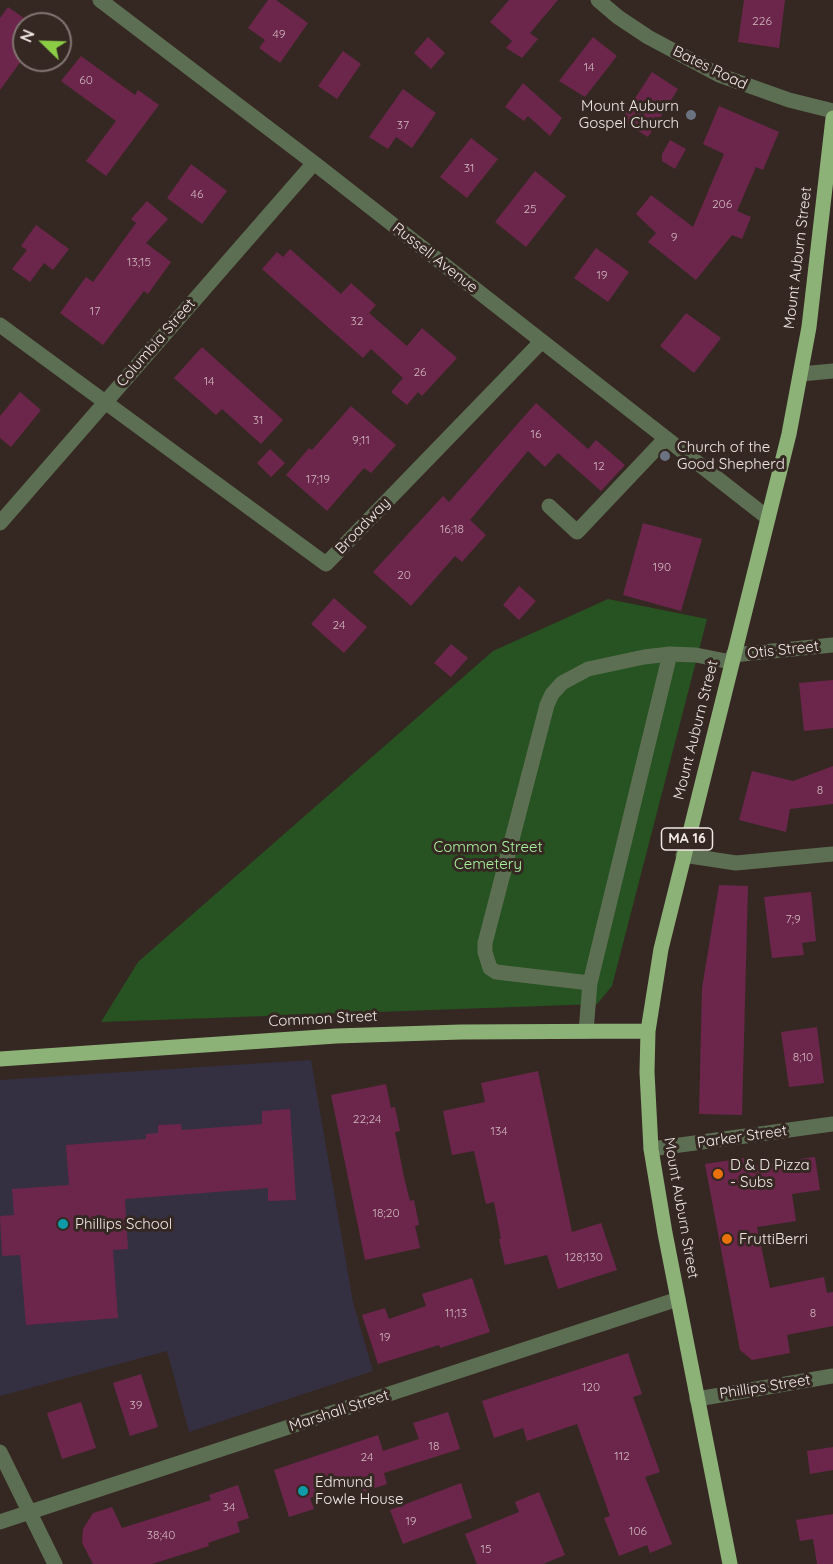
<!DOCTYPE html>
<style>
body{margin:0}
#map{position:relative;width:833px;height:1564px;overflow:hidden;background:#352823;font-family:Quicksand,sans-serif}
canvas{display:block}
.north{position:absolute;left:12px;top:12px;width:60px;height:60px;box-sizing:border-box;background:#352823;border:2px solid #807571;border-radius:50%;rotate:293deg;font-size:16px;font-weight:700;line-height:24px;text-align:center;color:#f1e8e5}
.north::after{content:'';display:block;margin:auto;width:21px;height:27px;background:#8bce46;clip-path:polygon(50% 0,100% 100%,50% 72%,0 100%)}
</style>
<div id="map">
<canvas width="833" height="1564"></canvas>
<div class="north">N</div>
</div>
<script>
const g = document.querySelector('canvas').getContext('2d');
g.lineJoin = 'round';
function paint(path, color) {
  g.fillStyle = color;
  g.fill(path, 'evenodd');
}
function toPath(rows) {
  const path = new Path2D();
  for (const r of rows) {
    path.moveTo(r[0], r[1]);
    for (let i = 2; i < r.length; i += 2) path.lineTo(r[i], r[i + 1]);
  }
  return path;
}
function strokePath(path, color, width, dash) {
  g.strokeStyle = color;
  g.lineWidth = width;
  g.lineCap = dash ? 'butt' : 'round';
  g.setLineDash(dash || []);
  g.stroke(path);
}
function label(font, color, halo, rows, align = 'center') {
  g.font = font + ' Quicksand,sans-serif';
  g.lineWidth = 6;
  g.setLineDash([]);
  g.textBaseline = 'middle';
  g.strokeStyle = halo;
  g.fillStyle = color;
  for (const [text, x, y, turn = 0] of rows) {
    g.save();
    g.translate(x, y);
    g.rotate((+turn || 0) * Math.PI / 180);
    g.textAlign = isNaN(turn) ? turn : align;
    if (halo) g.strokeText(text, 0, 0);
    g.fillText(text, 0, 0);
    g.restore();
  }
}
const education = toPath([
 [311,1060,353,1302,373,1371,189,1432,167,1351,0,1396,0,1080]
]);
const green = toPath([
 [608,599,707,619,612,986,597,1004,101,1022,138,962,493,651]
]);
const building = toPath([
 [268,0,276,0,308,23,280,63,259,48,265,40,248,28],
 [509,0,558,0,530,33,538,39,522,58,506,48,512,41,490,22],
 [744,0,785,0,779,48,738,42],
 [8,7,24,18,24,57,0,90,0,18],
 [428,37,445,53,431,69,414,53],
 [593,37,617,56,585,97,559,81],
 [343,51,361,64,337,99,318,86],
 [81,56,135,95,138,90,159,105,106,176,86,161,116,121,61,81],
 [652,72,678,89,648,137,621,120],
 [523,83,562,118,550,136,528,116,524,121,505,107],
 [403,89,436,113,412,148,396,137,388,149,369,137],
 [719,106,779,132,763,170,756,167,737,211,751,217,742,239,732,235,696,280,648,242,656,233,636,214,651,195,693,227,724,154,703,144],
 [471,138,498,159,467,198,440,177],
 [670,140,686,149,675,169,662,161,662,154],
 [191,164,227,191,202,224,167,198],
 [535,171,566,196,526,247,495,222],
 [147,201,168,219,146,243,171,262,148,294,144,291,103,345,60,313,86,277,93,282,136,223,131,219],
 [36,225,69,249,53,270,44,263,30,282,12,269,27,250,21,246],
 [596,248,629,272,608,302,574,278],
 [290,249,341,294,351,283,376,305,369,313,407,346,422,328,457,358,422,396,418,392,407,405,391,392,403,378,371,349,363,358,262,269,277,252,283,257],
 [686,313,721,338,694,373,660,346],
 [202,347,283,420,261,444,222,409,216,415,174,378],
 [20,392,41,410,11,447,0,438,0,416],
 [536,403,588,449,596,440,625,465,601,491,558,453,545,467,528,451,470,520,486,535,462,562,455,556,411,606,373,572,443,496,449,502],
 [351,406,396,445,371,473,364,468,327,511,286,475,309,448,312,450],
 [270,449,285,463,271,477,257,463],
 [643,523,702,539,681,611,623,595],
 [519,586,536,601,519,620,503,605],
 [334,598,367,627,344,653,311,624],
 [451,644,468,658,451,677,434,663],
 [833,680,833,728,804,731,799,683],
 [833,766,833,804,790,809,786,832,739,820,752,771,793,781],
 [719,885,748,886,742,1115,699,1114,702,988],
 [811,892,816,941,802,943,804,955,772,958,764,897],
 [817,1027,824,1083,789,1087,781,1032],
 [538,1071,572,1232,601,1223,617,1270,558,1289,547,1255,505,1265,499,1239,501,1239,494,1202,486,1204,474,1151,452,1155,443,1111,485,1102,481,1083],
 [386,1084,391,1108,395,1107,400,1131,395,1132,404,1177,410,1201,414,1200,419,1225,415,1226,420,1248,365,1260,331,1095],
 [290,1109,296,1200,268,1201,268,1188,125,1199,128,1249,113,1250,118,1318,26,1325,20,1255,2,1256,0,1216,14,1215,12,1189,69,1185,66,1145,146,1139,146,1134,158,1133,158,1125,181,1124,182,1130,262,1124,262,1111],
 [815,1157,820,1190,792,1194,796,1221,757,1227,770,1288,824,1277,827,1293,833,1292,833,1326,787,1335,790,1353,752,1360,740,1350,705,1164,744,1158,745,1166],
 [472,1278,490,1332,440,1348,439,1345,378,1364,362,1315,385,1308,389,1319,426,1306,422,1294],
 [628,1353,642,1394,633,1397,660,1472,645,1477,672,1544,650,1553,647,1545,619,1556,604,1518,610,1516,577,1424,527,1441,523,1428,494,1438,482,1401],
 [141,1374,158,1427,130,1436,113,1383],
 [81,1402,96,1448,62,1459,47,1413],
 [448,1412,460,1449,384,1473,387,1484,363,1492,358,1478,324,1490,325,1493,310,1498,314,1509,289,1517,274,1470,378,1435,383,1451,419,1439,413,1423],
 [833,1447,833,1470,810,1474,807,1451],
 [461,1483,472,1518,403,1544,390,1510],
 [238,1485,249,1518,237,1522,240,1532,208,1543,209,1546,152,1564,93,1564,82,1543,83,1529,93,1513,112,1507,122,1528,211,1500,209,1495],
 [539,1492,565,1555,543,1564,477,1564,465,1534,519,1512,515,1502],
 [833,1514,833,1564,817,1564,813,1539,800,1541,796,1520]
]);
const minor = toPath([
 [100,0,314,163,768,518],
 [598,0,618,17,648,37,719,75,789,100,833,111],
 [0,325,326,564,541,342],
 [801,374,833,371],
 [549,506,577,532,666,438],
 [0,523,314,163],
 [733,655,833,645],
 [683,855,736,863,833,854],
 [590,983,496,972,490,968,485,952,485,943,547,705,552,694,562,683,588,669,644,657,670,654,696,655,731,662],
 [586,1031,590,983,670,654],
 [651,1149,833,1124],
 [697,1399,833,1376],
 [0,1452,55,1564],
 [0,1522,678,1299]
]);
const major = toPath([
 [0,1059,336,1036,461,1032,648,1031],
 [730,1564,665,1233,651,1149,647,1072,648,1031,661,949,789,434,809,327,833,118]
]);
const markers = [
 [691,115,6,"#6b7280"],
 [665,456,6,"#6b7280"],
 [718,1174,6,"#e8710a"],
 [63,1224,6,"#0f9aa8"],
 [727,1239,6,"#e8710a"],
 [303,1491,6,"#0f9aa8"]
];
const numberNames = [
 ["226",762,21],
 ["49",279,34],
 ["14",589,67],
 ["60",86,80],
 ["37",403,125],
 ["31",469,168],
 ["46",197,194],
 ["206",722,204],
 ["25",530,209],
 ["9",674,237],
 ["13;15",139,262],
 ["19",602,275],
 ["17",95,311],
 ["32",357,321],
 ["26",420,372],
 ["14",209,381],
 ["31",258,420],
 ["16",536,434],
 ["9;11",361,440],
 ["12",599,466],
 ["17;19",318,479],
 ["16;18",452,529],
 ["190",662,567],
 ["20",404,575],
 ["24",339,625],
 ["8",820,790],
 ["7;9",793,919],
 ["8;10",803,1057],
 ["22;24",367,1119],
 ["134",499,1131],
 ["18;20",386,1213],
 ["128;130",584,1257],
 ["11;13",456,1313],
 ["8",813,1313],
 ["19",385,1337],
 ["120",591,1387],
 ["39",136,1405],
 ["18",434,1446],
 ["112",622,1456],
 ["24",367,1457],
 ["34",229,1507],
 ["19",411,1521],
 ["106",638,1531],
 ["38;40",161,1535],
 ["15",486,1549]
];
const shields = [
 [687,839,51]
];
const shieldNames = [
 ["MA 16",687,839]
];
const streetNames = [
 ["Bates Road",710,68,26],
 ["Russell Avenue",435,258,38],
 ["Mount Auburn Street",798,258,-83],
 ["Columbia Street",156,343,-49],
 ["Broadway",363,526,-46],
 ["Otis Street",783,650,-6],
 ["Mount Auburn Street",696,730,-76],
 ["Common Street",323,1019,-3],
 ["Parker Street",742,1137,-8],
 ["Mount Auburn Street",681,1208,80],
 ["Phillips Street",765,1387,-9],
 ["Marshall Street",339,1411,-18]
];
const poiNames = [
 ["Mount Auburn",679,106,"right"],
 ["Gospel Church",679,123,"right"],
 ["Church of the",677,447],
 ["Good Shepherd",677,464],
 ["D & D Pizza",730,1165],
 ["- Subs",730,1182],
 ["Phillips School",75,1224],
 ["FruttiBerri",739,1239],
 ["Edmund",315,1482],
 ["Fowle House",315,1499]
];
const parkNames = [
 ["Common Street",488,847],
 ["Cemetery",488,864]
];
paint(education, '#343041');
paint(green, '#275221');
paint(building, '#6c264b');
strokePath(minor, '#5d6f53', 15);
strokePath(major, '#8db278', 15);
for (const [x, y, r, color] of markers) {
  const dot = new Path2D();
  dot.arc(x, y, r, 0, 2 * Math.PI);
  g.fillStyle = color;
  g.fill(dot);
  strokePath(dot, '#352823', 2);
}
label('12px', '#d0b8be', null, numberNames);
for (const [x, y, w] of shields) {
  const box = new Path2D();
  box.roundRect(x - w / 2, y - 11, w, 22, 4.5);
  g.fillStyle = '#352823';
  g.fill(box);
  strokePath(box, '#f1e8e5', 1.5);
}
label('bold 14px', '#f1e8e5', null, shieldNames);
label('15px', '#f1e8e5', '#352823', streetNames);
label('15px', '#f1e8e5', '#352823', poiNames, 'left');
label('15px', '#a9f49e', '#352823', parkNames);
</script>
